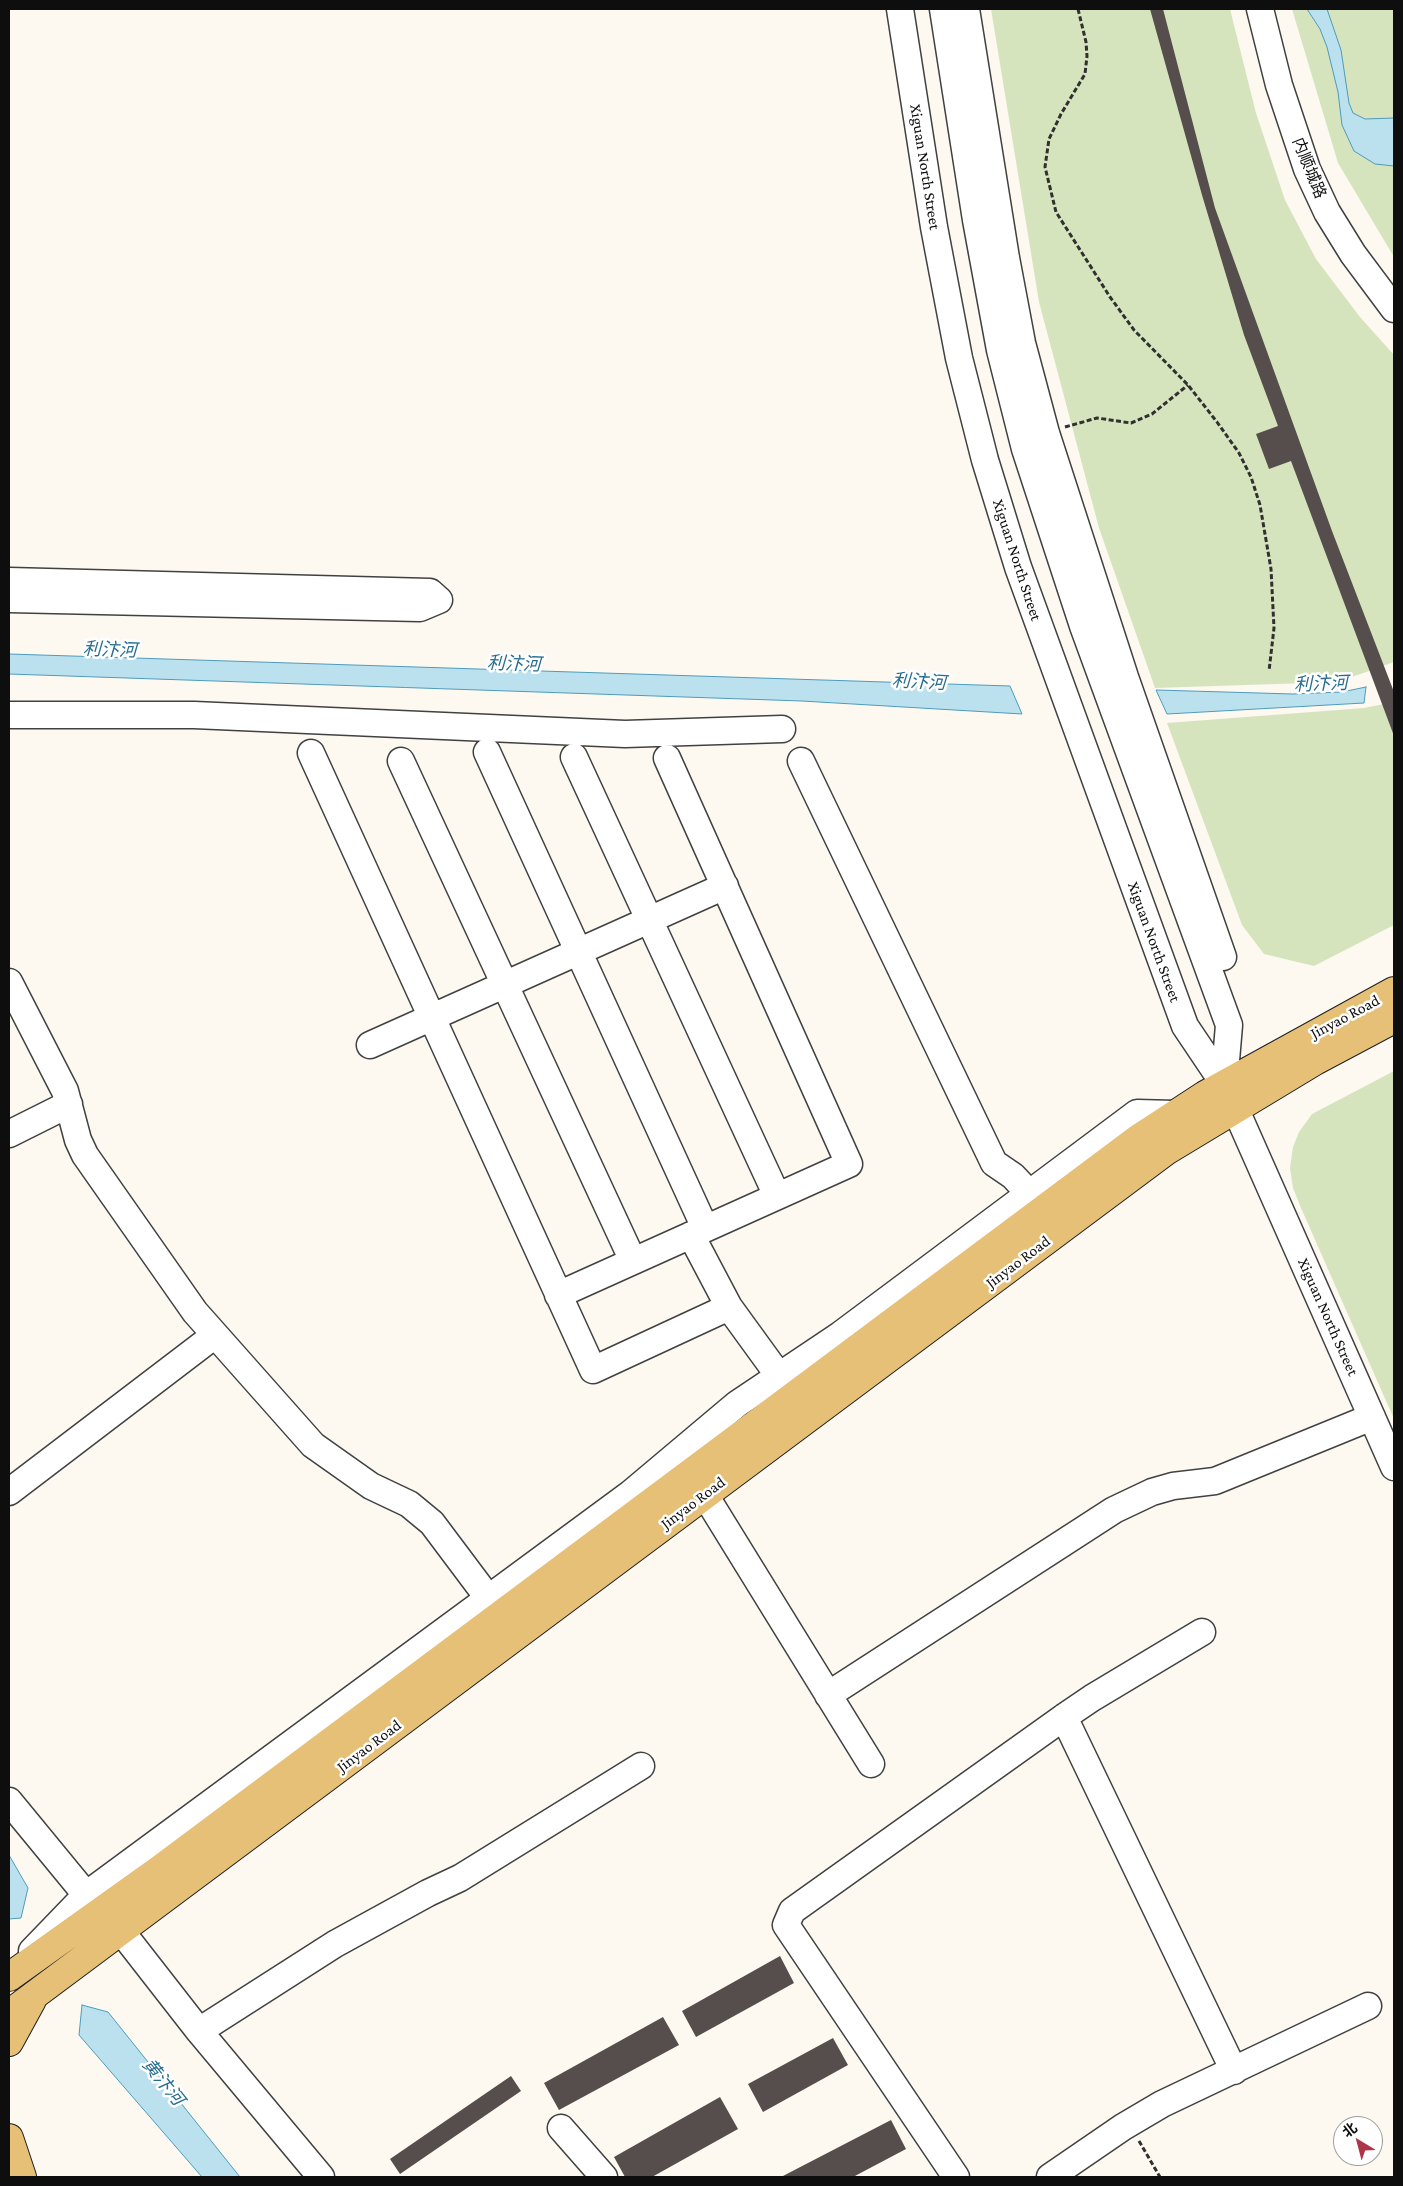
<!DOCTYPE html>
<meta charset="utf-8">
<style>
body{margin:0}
#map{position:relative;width:1403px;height:2186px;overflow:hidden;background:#fdf9f1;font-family:"Crimson Pro","Noto Sans SC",serif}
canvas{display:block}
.frame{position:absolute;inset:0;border:10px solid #0e0e0e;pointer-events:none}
.north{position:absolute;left:1333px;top:2116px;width:50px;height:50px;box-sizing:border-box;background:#fff;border:1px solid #9f9f9f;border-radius:50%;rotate:323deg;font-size:14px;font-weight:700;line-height:20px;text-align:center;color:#0e0e0e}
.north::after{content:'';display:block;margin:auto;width:18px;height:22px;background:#ad3749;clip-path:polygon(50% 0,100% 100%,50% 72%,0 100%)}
</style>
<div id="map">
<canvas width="1403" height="2186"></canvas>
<div class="frame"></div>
<div class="north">北</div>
</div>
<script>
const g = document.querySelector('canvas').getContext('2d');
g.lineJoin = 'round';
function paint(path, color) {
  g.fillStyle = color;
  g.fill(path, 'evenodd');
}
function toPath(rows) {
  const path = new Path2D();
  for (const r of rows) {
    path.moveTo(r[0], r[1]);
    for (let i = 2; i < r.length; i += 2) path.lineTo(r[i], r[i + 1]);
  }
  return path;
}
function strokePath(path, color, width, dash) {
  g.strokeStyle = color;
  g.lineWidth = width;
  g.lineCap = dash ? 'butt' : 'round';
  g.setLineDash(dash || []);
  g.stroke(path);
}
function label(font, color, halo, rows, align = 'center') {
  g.font = font + ' "Crimson Pro","Noto Sans SC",serif';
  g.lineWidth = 5;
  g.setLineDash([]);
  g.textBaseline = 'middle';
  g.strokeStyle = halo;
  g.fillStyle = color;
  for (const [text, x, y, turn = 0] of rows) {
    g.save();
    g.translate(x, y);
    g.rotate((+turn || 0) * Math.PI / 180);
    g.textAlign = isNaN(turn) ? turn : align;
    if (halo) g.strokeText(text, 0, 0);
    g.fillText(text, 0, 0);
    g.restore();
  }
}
const green = toPath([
 [991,9,1230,9,1256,113,1285,200,1316,259,1360,317,1394,355,1394,662,1338,682,1155,688,1099,528,1039,302],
 [1292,9,1394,9,1394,257,1338,163],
 [1394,702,1394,925,1314,966,1264,954,1242,925,1167,723,1364,708],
 [1394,1071,1394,1419,1301,1208,1293,1188,1290,1168,1293,1147,1299,1132,1312,1114]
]);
const water = toPath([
 [1307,9,1327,9,1341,50,1349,103,1353,113,1365,119,1394,118,1394,166,1375,164,1354,151,1342,125,1338,92,1327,47,1320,29,1307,9],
 [9,654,1010,686,1022,714,802,701,9,674,9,654],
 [1366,687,1364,703,1167,714,1156,690,1293,694,1342,692,1366,687],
 [9,1855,28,1888,21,1918,9,1919,9,1855],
 [82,2005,108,2012,240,2177,202,2177,79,2035,82,2005]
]);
const building = toPath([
 [1150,9,1163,9,1215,208,1332,531,1394,692,1394,736,1291,461,1269,469,1256,434,1278,426,1244,335,1202,195],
 [780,1956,794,1983,696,2037,682,2011],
 [663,2017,679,2045,559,2110,544,2083],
 [833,2038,848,2065,763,2112,748,2084],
 [511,2076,521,2091,400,2174,390,2159],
 [720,2097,738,2129,652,2177,625,2177,614,2157],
 [891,2120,906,2149,853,2177,781,2177]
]);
const path = toPath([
 [1078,9,1086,42,1087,56,1085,74,1061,114,1049,139,1045,167,1056,212,1110,297,1134,330,1188,385,1217,422,1239,453,1251,477,1260,505,1271,569,1274,628,1269,671],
 [1065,427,1097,418,1131,423,1152,414,1188,385],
 [1139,2141,1160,2177]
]);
const minor = toPath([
 [900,9,934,227,959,358,985,460,1018,567,1185,1026,1224,1084,1235,1108,1394,1467],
 [943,9,976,220,1000,350,1025,449,1083,626,1229,1025,1224,1084],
 [966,9,1006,258,1022,343,1046,433,1125,677,1223,957],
 [1260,9,1279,85,1307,169,1327,212,1353,254,1394,309],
 [9,581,430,592,439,600,420,608,9,599],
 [9,715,194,715,625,734,782,729],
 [487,752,705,1228],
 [311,753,593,1370,729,1307,790,1391],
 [574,757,777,1196],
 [401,761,633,1261],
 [801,761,994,1163,1013,1176,1029,1193],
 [9,982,65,1091,78,1140,85,1155,195,1312,313,1445,371,1486,409,1504,432,1523,498,1611],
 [370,1045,725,886],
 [9,1134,69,1104],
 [691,1235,729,1307],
 [558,1295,849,1164,667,758],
 [9,1492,215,1335],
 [705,1495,871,1764],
 [828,1695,1114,1510,1152,1492,1173,1486,1215,1481,1372,1417],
 [1064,1717,1234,2071],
 [9,1801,97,1908],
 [121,1931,199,2031,321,2177],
 [32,1951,86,1895,630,1494,737,1404,840,1335,1137,1113,1175,1114],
 [199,2031,335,1944,428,1893,460,1878,641,1766],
 [561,2128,604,2177],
 [956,2177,786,1925,792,1911,1064,1717,1092,1698,1202,1632],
 [1050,2177,1123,2127,1162,2104,1368,2006]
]);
const major = toPath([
 [9,1977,159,1870,1139,1138,1205,1095,1394,991],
 [9,2014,1166,1151,1315,1061,1394,1019],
 [9,2042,32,2000],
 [9,2138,22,2177]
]);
const streetNames = [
 ["Xiguan North Street",925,167,81],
 ["内顺城路",1309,168,68],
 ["Xiguan North Street",1017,560,72],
 ["Xiguan North Street",1154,942,70],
 ["Jinyao Road",1345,1017,-28],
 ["Jinyao Road",1018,1262,-37],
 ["Xiguan North Street",1328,1317,66],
 ["Jinyao Road",693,1503,-37],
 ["Jinyao Road",369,1746,-37]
];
const waterNames = [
 ["利汴河",110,650,2],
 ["利汴河",514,664,2],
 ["利汴河",919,682,3],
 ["利汴河",1321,684,-2],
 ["黄汴河",163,2082,51]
];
paint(green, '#d6e4be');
paint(water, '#bce1ee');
strokePath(water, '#4c9bbc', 1);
paint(building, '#554e4c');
strokePath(minor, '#414141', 29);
strokePath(major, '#1f1f1f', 30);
strokePath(path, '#303030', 3, [5, 2.5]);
strokePath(minor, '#fff', 26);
strokePath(major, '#e7c077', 28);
label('16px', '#0e0e0e', '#fff', streetNames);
label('italic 18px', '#276d90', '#fff', waterNames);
</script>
